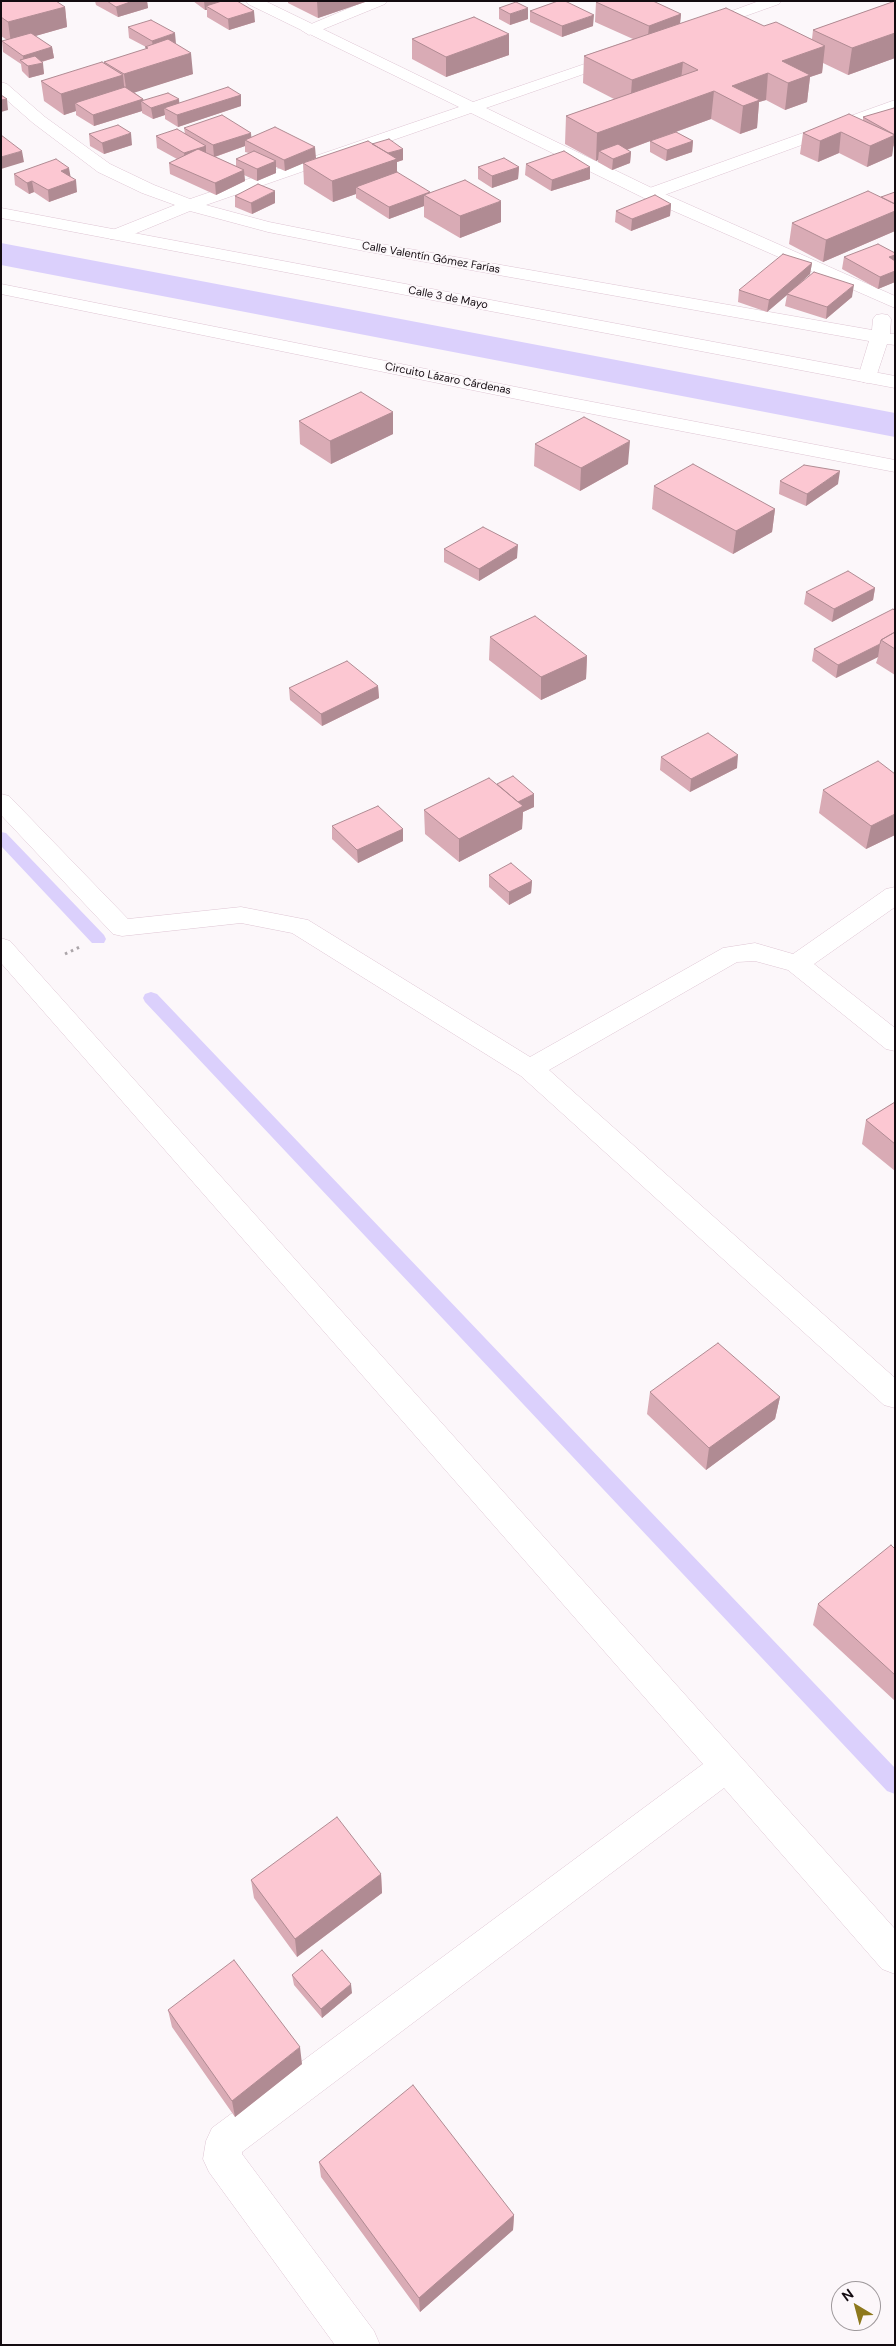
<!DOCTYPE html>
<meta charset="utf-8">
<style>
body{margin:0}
#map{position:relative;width:896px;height:2346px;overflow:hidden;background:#fcf7fa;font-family:"DM Sans",sans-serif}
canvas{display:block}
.frame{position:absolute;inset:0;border:2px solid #130b10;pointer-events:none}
.north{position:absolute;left:831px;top:2281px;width:50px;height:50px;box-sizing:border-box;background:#fcf7fa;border:1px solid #9f999c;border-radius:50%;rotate:323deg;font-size:14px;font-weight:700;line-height:20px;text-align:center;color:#130b10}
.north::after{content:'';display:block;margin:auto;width:18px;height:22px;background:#8d781d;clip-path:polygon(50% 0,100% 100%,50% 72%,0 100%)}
</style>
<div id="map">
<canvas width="896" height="2346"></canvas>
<div class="frame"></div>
<div class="north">N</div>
</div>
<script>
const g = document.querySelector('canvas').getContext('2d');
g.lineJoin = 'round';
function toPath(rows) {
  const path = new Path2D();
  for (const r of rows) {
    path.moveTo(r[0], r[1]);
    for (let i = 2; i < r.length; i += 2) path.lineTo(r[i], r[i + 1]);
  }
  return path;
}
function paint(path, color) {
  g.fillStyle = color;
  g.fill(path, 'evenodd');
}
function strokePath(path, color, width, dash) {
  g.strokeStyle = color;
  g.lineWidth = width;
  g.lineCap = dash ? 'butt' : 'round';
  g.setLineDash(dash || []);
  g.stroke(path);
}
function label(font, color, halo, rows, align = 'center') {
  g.font = font + ' "DM Sans",sans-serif';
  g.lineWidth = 4;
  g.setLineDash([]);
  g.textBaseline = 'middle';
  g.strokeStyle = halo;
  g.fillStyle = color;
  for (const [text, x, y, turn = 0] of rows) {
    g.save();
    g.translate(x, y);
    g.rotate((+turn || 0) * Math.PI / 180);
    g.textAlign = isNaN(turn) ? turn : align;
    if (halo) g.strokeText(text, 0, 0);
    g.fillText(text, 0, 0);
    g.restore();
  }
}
const stream = toPath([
 [1,832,6,833,104,935,106,939,104,943,92,943,1,846,1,832],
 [151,992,157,994,895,1768,895,1794,887,1791,145,1002,143,998,145,994,151,992]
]);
const canal = toPath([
 [1,243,895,413,895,437,1,265,1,243]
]);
const path = toPath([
 [65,954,82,946]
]);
const service = toPath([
 [366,1,387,1,385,4,314,33,309,35,301,30,304,27,366,1],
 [895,100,895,111,656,198,644,198,642,194,644,190,895,100]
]);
const minor = toPath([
 [246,1,265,1,473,102,614,54,624,54,627,57,624,60,486,108,656,190,895,296,895,308,644,198,471,113,206,205,269,222,364,241,872,330,873,319,876,315,882,314,888,315,891,319,890,334,895,334,895,345,887,344,876,377,874,381,867,383,860,381,858,377,869,341,364,251,268,232,190,211,122,239,110,239,107,235,110,231,175,205,142,193,98,172,33,123,1,95,1,82,7,84,45,117,110,164,154,185,190,199,459,107,248,4,246,1],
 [759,1,781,1,779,4,709,29,704,31,696,26,699,23,759,1],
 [1,794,9,796,128,919,241,907,308,920,530,1057,723,948,755,943,793,954,886,889,895,887,895,907,814,964,895,1028,895,1051,886,1049,788,970,755,961,737,962,549,1070,895,1378,895,1408,884,1405,521,1076,292,933,241,923,122,936,113,934,1,815,1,794],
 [1,938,10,941,895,1929,895,1974,882,1969,724,1788,242,2152,242,2154,374,2331,380,2345,335,2345,209,2172,203,2159,206,2141,212,2128,703,1764,1,963,1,938]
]);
const tertiary = toPath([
 [1,208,895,376,895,388,1,218,1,208],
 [1,284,551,394,895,460,895,472,551,406,1,294,1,284]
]);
const wall = toPath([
 [1,1,65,7,67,27,35,36,52,47,54,58,42,62,44,74,29,78,22,71,21,64,3,52,2,41,7,40,1,36],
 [95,1,147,1,148,8,118,17,96,5],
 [193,1,237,1,255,22,229,30,207,17,207,10,205,10],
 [288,1,368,1,318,18,288,3],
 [895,1,895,58,848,75,823,63,822,73,810,77,807,102,785,110,766,100,759,102,757,128,740,134,711,119,676,132,693,141,692,152,666,161,650,152,650,141,627,150,631,152,630,163,612,170,598,162,598,160,596,161,565,144,566,116,614,99,583,83,584,56,633,39,595,22,596,2,681,14,680,23,764,26,812,39,813,30],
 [499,8,528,19,510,25,499,19],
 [530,11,593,26,562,37,530,22],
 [128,27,176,44,193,74,134,92,144,100,180,103,241,95,241,106,178,127,165,119,165,115,153,119,142,113,142,111,94,126,76,115,76,111,64,115,44,101,41,81,104,63,104,62,146,49,146,47,129,38],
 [412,39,509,55,446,77,412,59],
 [895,108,895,147,893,146,892,156,867,167,839,153,818,162,800,154,803,133,863,120,863,117],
 [184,128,251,137,316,158,372,144,403,149,403,160,397,162,397,173,430,193,501,222,460,238,424,217,424,206,389,219,356,198,356,194,333,202,304,184,303,163,285,171,276,167,276,173,257,181,244,175,245,181,216,195,170,174,169,163,177,159,157,148,156,136,185,134],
 [245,146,245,152,249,153,236,159,236,166,215,157],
 [89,134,132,145,104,154,90,146],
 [526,164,590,179,551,191,525,175],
 [478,167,519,167,518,179,492,188,478,179],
 [14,174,70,177,77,192,49,202,34,192,29,194,15,185],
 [895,192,895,231,823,262,789,244,792,223,881,197],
 [235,196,275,203,252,214,235,207],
 [671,204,670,216,631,231,615,222,616,211],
 [895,253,895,282,878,289,842,269,844,257],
 [812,263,810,274,801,282,852,297,826,319,785,306,787,295,767,312,738,302,739,290],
 [393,412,393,434,331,464,300,444,299,421],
 [535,444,628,464,580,491,534,466],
 [780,481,838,484,806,506,779,494],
 [654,486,775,509,772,532,733,554,652,509],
 [444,549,517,558,479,581,444,562],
 [875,588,873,600,832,622,804,604,806,592],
 [895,611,895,675,876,663,878,657,836,678,812,661,814,649],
 [490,637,587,656,586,679,541,700,489,660],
 [378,686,379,698,322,726,290,700,289,688],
 [661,757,737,768,690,792,660,770],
 [895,774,895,835,866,849,819,813,823,790],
 [497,784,534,794,534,807,523,812,522,829,459,862,425,834,424,810],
 [332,826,403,829,403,841,358,863,332,839],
 [489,875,532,881,531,893,509,905,489,887],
 [895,1102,895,1171,862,1144,866,1120],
 [650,1392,780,1397,775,1419,706,1470,647,1414],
 [895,1549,895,1701,813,1625,818,1604],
 [381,1874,382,1893,297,1957,254,1898,251,1880],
 [292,1975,352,1993,322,2018,294,1985],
 [168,2010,302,2064,235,2117,172,2027],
 [319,2162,514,2215,513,2230,420,2312,321,2177]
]);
const shadedWall = toPath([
 [133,1,147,1,148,8,118,17,116,7],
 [204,1,234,1,206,6,207,10,205,10],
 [317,1,368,1,318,18],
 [65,7,67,27,11,43,8,22],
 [528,8,528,19,510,25,510,14],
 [254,11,255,22,229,30,228,19],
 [681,14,679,34,647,46,649,26],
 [594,15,593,26,562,37,562,26],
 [175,33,176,44,154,52,152,41],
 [895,33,895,58,848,75,852,48],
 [509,34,509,55,446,77,446,57],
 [825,46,822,73,810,77,807,102,785,110,788,83,782,61],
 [52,47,54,58,27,66,24,63,23,56],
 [191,53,193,74,127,95,124,74],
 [683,62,680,90,630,108,632,80],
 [43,63,44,74,29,78,28,66],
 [768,73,766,100,759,102,757,128,740,134,743,106,732,86],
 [123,75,125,96,75,103,76,111,64,115,61,94],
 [714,91,711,119,609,156,599,151,598,160,596,161,597,133],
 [241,95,241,106,178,127,177,115],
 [7,99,8,110,1,112,1,100],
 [143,99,144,103,141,101,142,111,94,126,93,115],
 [179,99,180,111,164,108,165,115,153,119,151,108],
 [841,132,839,153,818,162,820,141],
 [131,133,132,145,104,154,102,143],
 [251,133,252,144,245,140,245,146,214,157,213,145],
 [895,135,892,156,867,167,870,146],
 [693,141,692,152,666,161,667,150],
 [206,146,206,157,186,165,184,153],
 [315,147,316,158,285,171,284,160],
 [403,149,403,160,397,162,397,180,356,187,356,194,333,202,332,181,378,156],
 [22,151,24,162,1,169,1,157],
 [631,152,630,163,612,170,613,159],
 [276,161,276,173,257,181,257,169],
 [519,167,518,179,492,188,492,176],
 [590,167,590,179,551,191,552,180],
 [69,168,71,179,61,171],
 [244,170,245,181,216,195,215,183],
 [76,180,77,192,49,202,48,190],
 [32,181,34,192,29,194,27,183],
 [275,191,275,203,252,214,251,203],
 [430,192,430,199,424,195,424,206,389,219,389,207],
 [501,201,501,222,460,238,460,216],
 [671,204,670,216,631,231,632,219],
 [895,211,895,231,823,262,826,240],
 [895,255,895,266,889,257],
 [812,263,810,274,788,294,787,294,787,295,767,312,769,300],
 [895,271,895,282,878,289,880,277],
 [854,285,852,297,826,319,827,307],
 [393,412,393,434,331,464,330,441],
 [630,441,628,464,580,491,581,468],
 [840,471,838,484,806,506,807,494],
 [775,509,772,532,733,554,736,531],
 [518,545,517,558,479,581,479,569],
 [875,588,873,600,832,622,834,609],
 [880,644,878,657,836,678,838,665],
 [587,656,586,679,541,700,541,677],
 [378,686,379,698,322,726,321,714],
 [738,755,737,768,690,792,691,779],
 [534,794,534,807,523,812,522,829,459,862,459,839,514,803],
 [895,814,895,835,866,849,871,826],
 [403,829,403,841,358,863,357,850],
 [532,881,531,893,509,905,509,892],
 [780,1397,775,1419,706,1470,709,1448],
 [381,1874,382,1893,297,1957,295,1939],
 [351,1984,352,1993,322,2018,321,2009],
 [300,2047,302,2064,235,2117,232,2101],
 [514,2215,513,2230,420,2312,419,2298]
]);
const building = toPath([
 [1,1,56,1,65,7,8,22,1,17,1,1],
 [107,1,133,1,116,7,107,1],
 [222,1,237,1,254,11,228,19,206,6,222,1],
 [558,1,565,1,594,15,562,26,530,11,558,1],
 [598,1,653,1,681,14,649,26,596,2,598,1],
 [895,1,895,33,852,48,813,30,895,1],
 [516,2,528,8,510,14,499,8,516,2],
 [726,8,764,26,776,22,825,46,782,61,810,75,788,83,768,73,732,86,760,100,743,106,714,91,597,133,566,116,698,70,683,62,632,80,584,56,726,8],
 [474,17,509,34,446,57,412,39,474,17],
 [151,20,175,33,152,41,128,27,151,20],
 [31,33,52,47,23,56,2,41,31,33],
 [168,39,191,53,124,74,104,62,148,48,145,47,168,39],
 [35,56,43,63,28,66,20,60,35,56],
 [102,62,123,75,61,94,41,81,102,62],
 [125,87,143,99,93,115,75,103,125,87],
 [228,87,241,95,177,115,164,108,228,87],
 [168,93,179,99,151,108,141,101,168,93],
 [1,95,7,99,1,100,1,95],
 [894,108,895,108,895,135,863,117,894,108],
 [849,114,895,135,870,146,841,132,820,141,803,133,849,114],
 [222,115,251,133,213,145,184,128,222,115],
 [118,125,131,133,102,143,89,134,118,125],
 [275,127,315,147,284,160,245,140,275,127],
 [177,129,206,146,184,153,156,136,177,129],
 [676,132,693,141,667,150,650,141,676,132],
 [1,135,22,151,1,157,1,135],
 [389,139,403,149,388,153,372,144,389,139],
 [368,141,397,159,332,181,303,163,368,141],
 [618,144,631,152,613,159,599,151,618,144],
 [198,149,244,170,215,183,169,163,198,149],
 [254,151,276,161,257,169,236,159,254,151],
 [564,151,590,167,552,180,526,164,564,151],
 [504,158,519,167,492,176,478,167,504,158],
 [56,159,69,168,61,171,76,180,48,190,32,181,27,183,14,174,56,159],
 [397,172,430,192,389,207,356,187,397,172],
 [465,180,501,201,460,216,424,195,465,180],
 [258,184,275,191,251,203,235,196,258,184],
 [868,191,895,204,895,211,826,240,792,223,868,191],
 [895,192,895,204,881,197,895,192],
 [655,195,671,204,632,219,616,211,655,195],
 [878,244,895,253,895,255,889,257,895,261,895,271,880,277,844,257,878,244],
 [783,254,812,263,769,300,739,290,783,254],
 [814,272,854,285,827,307,787,294,814,272],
 [361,392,393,412,330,441,299,421,361,392],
 [584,417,630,441,581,468,535,444,584,417],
 [693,464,775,509,736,531,654,486,693,464],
 [804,465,840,471,807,494,780,481,804,465],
 [483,527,518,545,479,569,444,549,483,527],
 [848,571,875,588,834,609,806,592,848,571],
 [893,609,895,611,895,632,881,640,880,644,838,665,814,649,893,609],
 [535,616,587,656,541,677,490,637,535,616],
 [895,632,895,649,881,640,895,632],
 [347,661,378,686,321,714,289,688,347,661],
 [708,733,738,755,691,779,661,757,708,733],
 [878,761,895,774,895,814,871,826,823,790,878,761],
 [513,776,534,794,518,802,497,784,513,776],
 [489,778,523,806,459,839,424,810,489,778],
 [378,806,403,829,357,850,332,826,378,806],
 [511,863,532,881,509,892,489,875,511,863],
 [895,1102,895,1144,866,1120,895,1102],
 [718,1343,780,1397,709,1448,650,1392,718,1343],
 [891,1545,895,1549,895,1675,818,1604,891,1545],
 [337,1817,381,1874,295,1939,251,1880,337,1817],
 [322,1950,351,1984,321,2009,292,1975,322,1950],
 [234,1960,300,2047,232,2101,168,2010,234,1960],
 [413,2085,514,2215,419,2298,319,2162,413,2085]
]);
const farStreetnames = [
 ["Calle Valentín Gómez Farías",431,258,10],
 ["Calle 3 de Mayo",448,298,11],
 ["Circuito Lázaro Cárdenas",448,379,11]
];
paint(stream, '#dbd0fc');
paint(canal, '#dbd0fc');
strokePath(service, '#dec5d3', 1);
strokePath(minor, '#dec5d3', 1);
strokePath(tertiary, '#dec5d3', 1);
strokePath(path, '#aba5a9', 3, [2.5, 4]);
paint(service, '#fff');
paint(minor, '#fff');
paint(tertiary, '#fff');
paint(wall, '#d9abb5');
paint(shadedWall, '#b08b93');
paint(building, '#fcc7d2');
strokePath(building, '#b08b93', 1);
label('11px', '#130b10', '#fcf7fa', farStreetnames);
</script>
